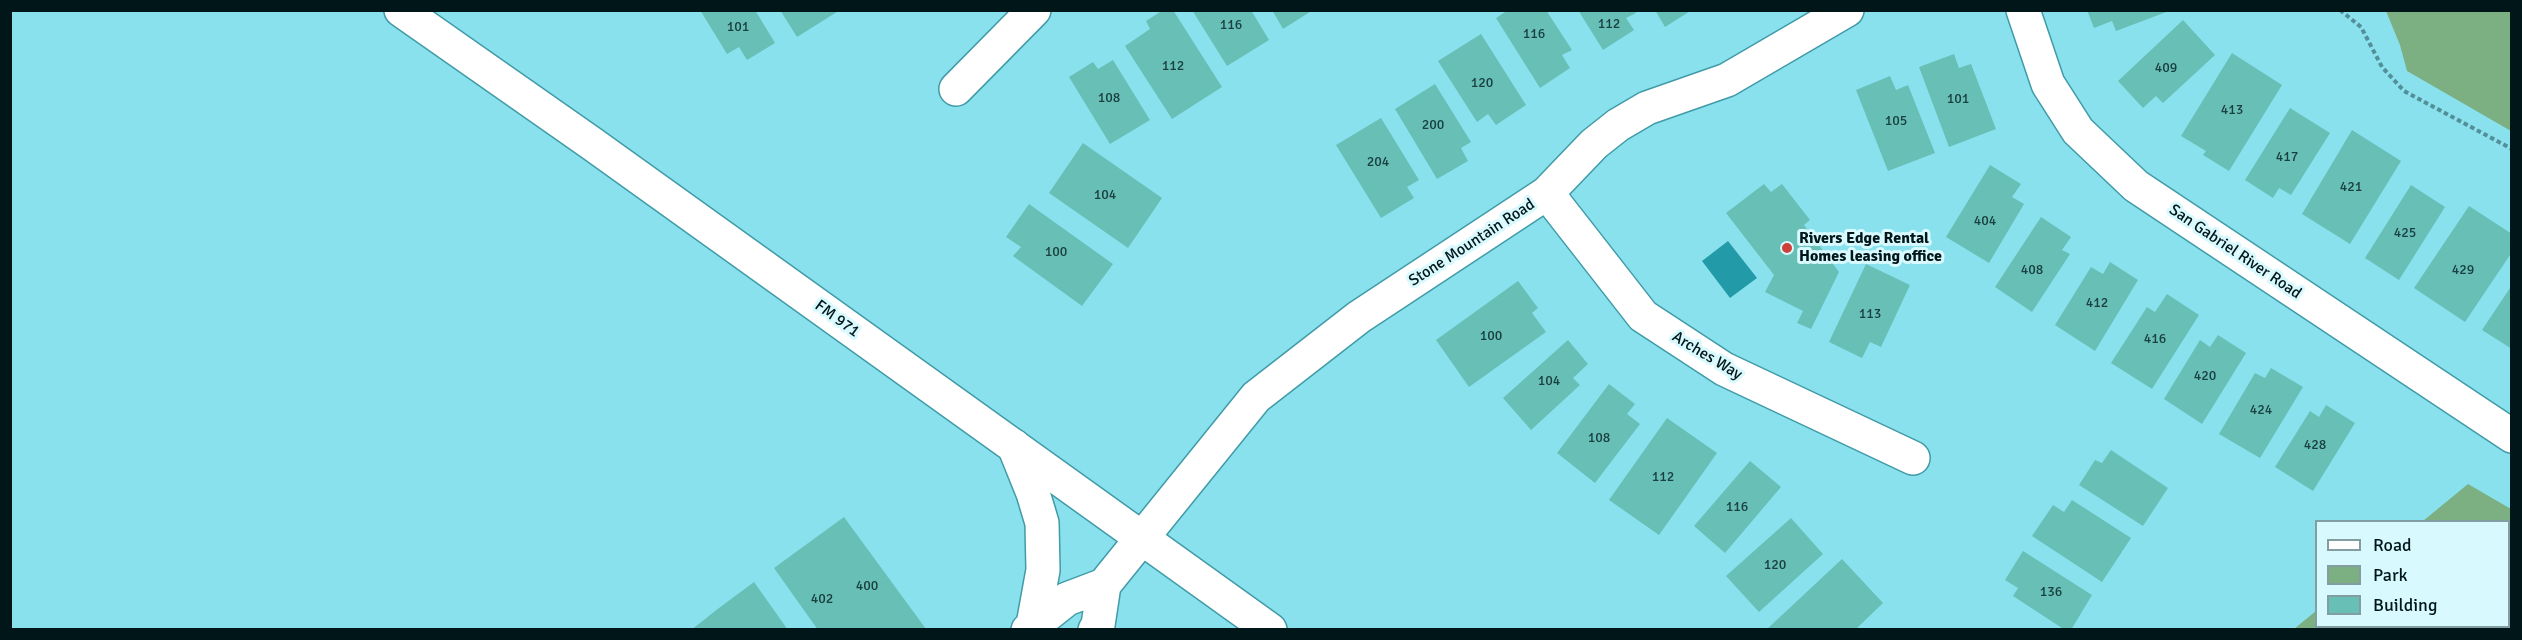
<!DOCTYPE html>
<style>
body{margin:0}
#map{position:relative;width:2522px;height:640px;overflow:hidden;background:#8ae1ee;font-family:Signika,sans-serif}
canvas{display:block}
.frame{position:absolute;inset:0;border:12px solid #001619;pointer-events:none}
.legend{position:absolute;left:2315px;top:520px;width:195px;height:108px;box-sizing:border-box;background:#d8f9fe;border:2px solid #829ea2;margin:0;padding:8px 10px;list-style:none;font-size:18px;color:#001619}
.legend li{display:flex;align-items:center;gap:12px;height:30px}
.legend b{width:30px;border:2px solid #829ea2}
</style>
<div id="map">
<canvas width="2522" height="640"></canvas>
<div class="frame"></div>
<ul class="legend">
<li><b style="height:8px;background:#fff"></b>Road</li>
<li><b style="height:16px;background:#7caf81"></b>Park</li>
<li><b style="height:16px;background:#67bfb6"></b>Building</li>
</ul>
</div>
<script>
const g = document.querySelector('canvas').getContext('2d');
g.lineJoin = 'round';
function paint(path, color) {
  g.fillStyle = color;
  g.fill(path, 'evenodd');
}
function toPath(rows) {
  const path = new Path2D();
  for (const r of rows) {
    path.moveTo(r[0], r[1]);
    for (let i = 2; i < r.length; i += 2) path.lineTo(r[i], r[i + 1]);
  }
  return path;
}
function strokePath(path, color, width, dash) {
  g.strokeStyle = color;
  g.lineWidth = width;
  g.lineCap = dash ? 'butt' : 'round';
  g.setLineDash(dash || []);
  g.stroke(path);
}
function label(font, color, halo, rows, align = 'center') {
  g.font = font + ' Signika,sans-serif';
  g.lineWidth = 6;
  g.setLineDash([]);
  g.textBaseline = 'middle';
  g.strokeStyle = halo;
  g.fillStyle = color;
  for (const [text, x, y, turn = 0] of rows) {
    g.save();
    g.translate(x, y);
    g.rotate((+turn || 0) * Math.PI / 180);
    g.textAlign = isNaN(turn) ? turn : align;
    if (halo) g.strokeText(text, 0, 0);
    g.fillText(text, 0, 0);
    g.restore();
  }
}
const green = toPath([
 [2386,11,2511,11,2511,131,2407,71,2400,45],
 [2468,484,2511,509,2511,629,2294,629,2316,611,2316,626,2508,626,2508,522,2423,521]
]);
const water = toPath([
 [1728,241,1757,278,1730,298,1702,261]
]);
const building = toPath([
 [700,10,755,10,775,43,747,60,739,47,727,54],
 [780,10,840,10,797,37],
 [1163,10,1173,10,1222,87,1172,119,1125,46,1150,29,1146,21],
 [1192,10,1251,10,1269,40,1227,66],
 [1272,10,1313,10,1283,29],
 [1508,10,1546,10,1572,50,1562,55,1570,68,1540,88,1496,18],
 [1578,10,1634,10,1636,13,1626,18,1634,30,1603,50],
 [1655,10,1692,10,1665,27],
 [2087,10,2169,10,2169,11,2116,31,2112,21,2094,28],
 [2183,20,2215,55,2163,103,2156,96,2143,108,2118,81],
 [1481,34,1526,105,1496,125,1488,114,1477,122,1438,61],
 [2232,53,2282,85,2229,171,2203,155,2206,151,2181,136],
 [1954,54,1959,68,1971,64,1996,129,1949,147,1919,67],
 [1113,60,1150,120,1110,144,1069,77,1093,62,1098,69],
 [1890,76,1896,90,1908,85,1935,153,1888,171,1856,90],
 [1435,84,1471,142,1461,148,1468,161,1437,179,1395,109],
 [2290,108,2330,133,2291,195,2279,188,2273,198,2245,180],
 [1381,118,1419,180,1407,187,1414,198,1381,218,1336,145],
 [2352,130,2401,161,2350,244,2302,214],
 [1083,143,1162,198,1128,248,1049,193],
 [1990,165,2021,184,2012,197,2024,204,1989,263,1946,237],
 [1764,184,1771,192,1782,184,1810,220,1804,225,1839,272,1811,329,1797,323,1803,311,1765,292,1774,275,1726,213],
 [2411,185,2445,207,2399,280,2365,258],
 [1029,204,1113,264,1082,306,1013,256,1021,247,1006,237],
 [2469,206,2512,234,2512,252,2465,322,2414,288],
 [2041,217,2071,237,2062,250,2070,254,2032,312,1995,287],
 [2110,262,2138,280,2095,351,2055,325,2091,267,2103,274],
 [1866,264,1910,285,1881,347,1870,342,1862,358,1829,342],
 [1518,281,1538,308,1532,313,1546,332,1469,387,1436,340],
 [2512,285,2512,349,2482,330],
 [2167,294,2199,315,2152,389,2111,363,2147,307,2155,312],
 [2218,335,2246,353,2202,424,2164,399,2200,340,2210,347],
 [1568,340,1588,364,1573,378,1580,385,1531,430,1503,398],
 [2271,368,2303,387,2260,458,2219,434,2255,373,2265,378],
 [1609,384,1635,404,1627,414,1640,424,1595,483,1557,453],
 [2326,405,2355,423,2313,491,2275,467,2310,411,2319,417],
 [1667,418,1717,453,1659,535,1609,500],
 [2111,450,2168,488,2143,526,2079,485,2095,460,2102,463],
 [1750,461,1781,487,1725,553,1694,526],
 [2072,500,2131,538,2102,582,2032,536,2053,505,2064,512],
 [844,517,926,629,925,630,818,630,774,568],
 [1791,518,1823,554,1759,612,1726,576],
 [2023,551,2092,595,2071,630,2065,630,2013,596,2018,588,2005,580],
 [1842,559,1883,603,1855,630,1766,630],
 [754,582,788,630,691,630,719,608]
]);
const path = toPath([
 [2340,10,2361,27,2382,67,2404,91,2512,149]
]);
const street = toPath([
 [2023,10,2048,84,2078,131,2136,186,2512,436],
 [956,89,1034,10],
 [1547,193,1643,316,1724,369,1913,458],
 [1014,446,1033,493,1042,523,1043,570,1033,625],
 [1028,630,1067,599,1104,585,1256,397,1359,317,1547,193,1594,144,1618,125,1647,108,1727,80,1847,10],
 [1095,630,1098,625,1104,585]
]);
const secondary = toPath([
 [401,10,591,143,1270,630]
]);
const markers = [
 [1787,248,6,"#ce4038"]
];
const numberNames = [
 ["112",1609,24],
 ["116",1231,25],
 ["101",738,27],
 ["116",1534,34],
 ["112",1173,66],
 ["409",2166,68],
 ["120",1482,83],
 ["108",1109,98],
 ["101",1958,99],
 ["413",2232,110],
 ["105",1896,121],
 ["200",1433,125],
 ["417",2287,157],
 ["204",1378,162],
 ["421",2351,187],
 ["104",1105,195],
 ["404",1985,221],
 ["425",2405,233],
 ["100",1056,252],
 ["408",2032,270],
 ["429",2463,270],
 ["412",2097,303],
 ["113",1870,314],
 ["100",1491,336],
 ["416",2155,339],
 ["420",2205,376],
 ["104",1549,381],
 ["424",2261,410],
 ["108",1599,438],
 ["428",2315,445],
 ["112",1663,477],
 ["116",1737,507],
 ["120",1775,565],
 ["400",867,586],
 ["136",2051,592],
 ["402",822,599]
];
const poiNames = [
 ["Rivers Edge Rental",1799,239],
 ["Homes leasing office",1799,257]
];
const streetNames = [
 ["Stone Mountain Road",1472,243,-33],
 ["San Gabriel River Road",2235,252,34],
 ["FM 971",837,319,36],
 ["Arches Way",1707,356,31]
];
paint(green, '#7caf81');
paint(water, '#239aa8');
paint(building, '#67bfb6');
strokePath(street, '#419ba7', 36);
strokePath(secondary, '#419ba7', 36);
strokePath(path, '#528f98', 4, [4.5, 3]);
strokePath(street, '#fff', 33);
strokePath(secondary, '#fff', 33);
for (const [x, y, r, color] of markers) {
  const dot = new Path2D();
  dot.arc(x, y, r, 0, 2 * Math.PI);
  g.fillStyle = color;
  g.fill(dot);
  strokePath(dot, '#d8f9fe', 2);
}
label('14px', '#1a4040', null, numberNames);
label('bold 16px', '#001619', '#d8f9fe', poiNames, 'left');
label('16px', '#001619', '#d8f9fe', streetNames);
</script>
